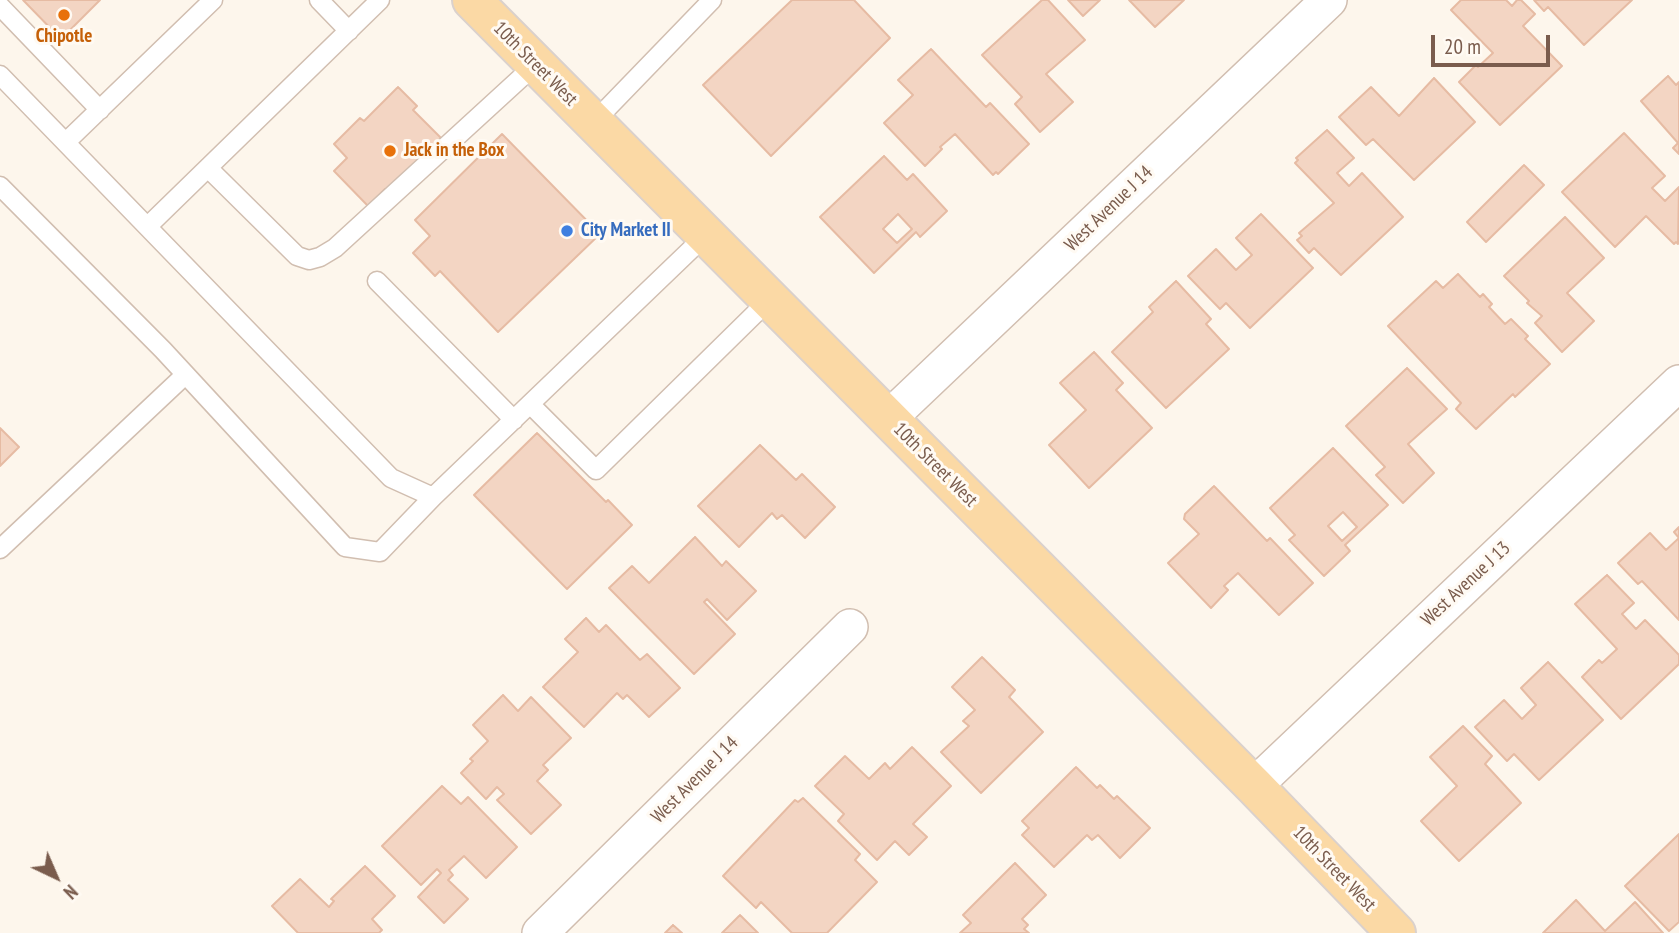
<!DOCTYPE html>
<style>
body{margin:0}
#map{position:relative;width:1679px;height:933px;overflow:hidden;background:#fdf6ec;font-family:"PT Sans Narrow",sans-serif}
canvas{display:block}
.north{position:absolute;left:21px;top:842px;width:70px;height:70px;-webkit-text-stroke:5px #fffaf3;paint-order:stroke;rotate:136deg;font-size:19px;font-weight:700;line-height:28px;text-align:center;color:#7a5c4d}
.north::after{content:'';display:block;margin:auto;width:24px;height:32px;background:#7a5c4d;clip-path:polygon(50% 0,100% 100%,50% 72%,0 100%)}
.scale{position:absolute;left:1431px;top:35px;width:119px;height:32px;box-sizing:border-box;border:4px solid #7a5c4d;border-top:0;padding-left:9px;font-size:21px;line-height:24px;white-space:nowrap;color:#7a5c4d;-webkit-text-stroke:5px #fffaf3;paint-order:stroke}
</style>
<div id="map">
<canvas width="1679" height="933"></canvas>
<div class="north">N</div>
<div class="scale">20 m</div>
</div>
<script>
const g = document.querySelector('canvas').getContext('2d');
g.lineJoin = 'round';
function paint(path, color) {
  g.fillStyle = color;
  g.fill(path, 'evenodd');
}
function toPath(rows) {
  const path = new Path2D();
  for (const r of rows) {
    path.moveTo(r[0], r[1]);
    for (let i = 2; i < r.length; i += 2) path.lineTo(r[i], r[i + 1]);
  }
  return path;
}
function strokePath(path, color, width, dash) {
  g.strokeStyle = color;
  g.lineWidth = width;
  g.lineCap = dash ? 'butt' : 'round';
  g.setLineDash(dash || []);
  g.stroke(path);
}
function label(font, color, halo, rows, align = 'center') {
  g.font = font + ' "PT Sans Narrow",sans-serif';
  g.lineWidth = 6;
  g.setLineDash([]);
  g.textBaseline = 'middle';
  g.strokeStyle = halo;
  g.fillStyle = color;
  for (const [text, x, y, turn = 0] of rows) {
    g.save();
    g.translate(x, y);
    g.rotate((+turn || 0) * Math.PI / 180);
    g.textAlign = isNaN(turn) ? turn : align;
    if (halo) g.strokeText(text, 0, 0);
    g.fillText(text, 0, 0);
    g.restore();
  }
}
const building = toPath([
 [23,0,100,0,61,39,23,0],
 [792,0,854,0,890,38,771,156,703,85,792,0],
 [1042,0,1048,0,1085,40,1046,74,1073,102,1040,132,1015,104,1022,97,982,55,1042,0],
 [1068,0,1100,0,1083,16,1068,0],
 [1129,0,1184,0,1155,27,1129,0],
 [1461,0,1506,0,1512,6,1517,0,1521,0,1535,14,1523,26,1562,66,1500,125,1459,82,1476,65,1478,67,1493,53,1451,10,1461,0],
 [1534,0,1632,0,1584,45,1548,7,1544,11,1534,0],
 [931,49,986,107,990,103,1029,144,998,174,996,172,993,175,955,134,940,147,942,149,925,166,884,123,913,95,898,80,931,49],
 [1668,76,1676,85,1679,82,1679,154,1673,148,1678,143,1641,101,1668,76],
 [1434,78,1475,122,1414,180,1373,139,1366,145,1339,117,1371,87,1399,116,1434,78],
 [398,87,417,106,413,110,447,144,394,198,385,189,368,206,334,171,347,158,334,144,360,118,364,121,398,87],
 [1327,130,1354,158,1337,173,1349,186,1362,173,1403,217,1341,275,1314,248,1309,253,1297,240,1302,236,1299,233,1334,203,1295,163,1298,160,1296,158,1327,130],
 [1624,133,1665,176,1652,188,1665,201,1679,187,1678,244,1676,242,1674,244,1646,216,1615,247,1562,192,1624,133],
 [502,134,600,234,498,332,440,271,435,276,413,253,430,236,415,220,502,134],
 [884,156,907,180,913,174,947,211,920,237,916,232,874,273,820,217,884,156],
 [898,214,912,229,897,243,883,229,898,214],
 [1524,165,1544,185,1486,242,1467,222,1524,165],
 [1261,214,1313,268,1250,328,1226,303,1220,309,1188,276,1216,249,1236,270,1252,255,1236,238,1261,214],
 [1565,217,1604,258,1567,293,1594,321,1562,352,1535,323,1542,316,1527,303,1529,301,1504,276,1565,217],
 [1458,274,1480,297,1483,294,1492,304,1489,307,1505,324,1511,319,1528,336,1525,339,1550,364,1515,397,1513,394,1476,429,1456,409,1461,403,1388,326,1436,281,1443,288,1458,274],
 [1176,281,1211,319,1206,324,1229,349,1166,408,1112,352,1153,312,1149,307,1176,281],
 [1094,352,1123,383,1116,390,1152,428,1089,488,1049,445,1086,410,1060,383,1094,352],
 [1407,368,1447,409,1408,444,1434,473,1403,503,1376,475,1385,467,1346,426,1407,368],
 [0,428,19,447,0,466,0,428],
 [537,433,606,502,608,500,632,525,567,589,474,495,537,433],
 [760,445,796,480,802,474,835,507,805,538,782,515,777,519,772,513,739,547,698,506,760,445],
 [1333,448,1388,505,1345,545,1350,551,1324,576,1289,540,1295,535,1270,508,1333,448],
 [1343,512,1357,527,1342,541,1328,526,1343,512],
 [1214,486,1267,541,1270,538,1313,583,1279,615,1238,573,1224,586,1228,590,1211,608,1168,563,1199,534,1184,519,1185,514,1214,486],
 [1679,527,1679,620,1642,581,1638,584,1618,563,1650,533,1666,550,1679,538,1674,532,1679,527],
 [695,537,722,566,726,561,756,591,727,620,707,599,704,602,735,634,694,674,609,588,632,566,649,583,695,537],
 [1607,575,1634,603,1622,614,1636,629,1645,620,1679,655,1679,664,1621,719,1582,677,1599,660,1602,663,1617,649,1575,604,1607,575],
 [586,618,599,632,606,625,640,660,647,654,680,688,649,717,627,695,623,699,617,693,584,727,543,687,578,652,565,639,586,618],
 [982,657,1015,690,1009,697,1043,732,981,793,941,752,969,726,963,721,975,710,952,687,982,657],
 [1548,662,1603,720,1539,780,1514,754,1507,761,1475,727,1504,700,1522,719,1536,705,1521,688,1548,662],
 [503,695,518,711,531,697,571,738,543,765,548,770,537,781,561,805,531,834,497,800,504,794,497,787,486,799,461,773,473,761,470,759,488,741,473,725,503,695],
 [1463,726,1492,756,1485,764,1521,803,1459,861,1421,821,1457,786,1430,757,1463,726],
 [912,747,951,786,913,824,927,837,909,855,895,841,877,860,838,821,844,814,815,786,845,756,869,779,885,763,890,769,912,747],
 [1076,767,1097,788,1100,785,1114,799,1117,796,1150,828,1120,858,1098,835,1092,840,1087,835,1054,867,1022,835,1029,828,1022,821,1076,767],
 [442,786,461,804,468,797,517,847,486,878,464,856,449,870,453,875,448,880,468,899,444,923,418,897,441,873,437,869,421,885,382,846,442,786],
 [803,798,860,854,855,860,877,882,827,933,792,933,761,902,756,908,723,876,795,800,798,802,803,798],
 [1679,834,1679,922,1669,931,1625,886,1679,834],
 [1015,863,1046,895,1022,919,1028,925,1024,929,1029,933,960,933,971,923,963,915,1015,863],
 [365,866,395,896,372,919,382,930,379,933,298,933,272,906,300,879,329,907,334,901,331,899,365,866],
 [1576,900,1605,931,1635,902,1663,933,1543,933,1576,900],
 [740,915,758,933,722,933,740,915],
 [673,925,682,933,665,933,673,925]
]);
const lane = toPath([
 [319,0,349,31],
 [0,6,100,110],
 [0,75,391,478,433,497,706,235],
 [593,123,712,0],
 [66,142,213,0],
 [208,168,297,256,309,260,320,257,335,248,536,64],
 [0,186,163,350,345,547,380,552,433,497],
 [148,226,380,0],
 [377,281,514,420],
 [530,404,596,470,770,299],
 [0,549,185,375]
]);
const street = toPath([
 [889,418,1329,0],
 [1254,786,1679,383],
 [540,933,850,627]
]);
const primary = toPath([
 [472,0,1254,786,1396,933]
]);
const markers = [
 [64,15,7,"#e8710a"],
 [390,151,7,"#e8710a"],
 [567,231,7,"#3f7fe0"]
];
const foodNames = [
 ["Chipotle",64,37],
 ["Jack in the Box",404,151,"left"]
];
const streetNames = [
 ["10th Street West",535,64,45],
 ["West Avenue J 14",1109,209,-44],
 ["10th Street West",935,465,45],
 ["West Avenue J 13",1466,584,-43],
 ["West Avenue J 14",695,780,-45],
 ["10th Street West",1334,869,46]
];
const shopNames = [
 ["City Market II",581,231]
];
paint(building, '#f3d5c3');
strokePath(building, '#e6bba3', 2);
strokePath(lane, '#d1beb0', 21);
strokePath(street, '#d1beb0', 38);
strokePath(primary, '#dad1cd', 42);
strokePath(lane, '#fff', 18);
strokePath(street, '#fff', 35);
strokePath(primary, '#fbd9a5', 38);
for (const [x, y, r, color] of markers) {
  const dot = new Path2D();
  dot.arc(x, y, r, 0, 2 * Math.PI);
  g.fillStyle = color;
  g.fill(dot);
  strokePath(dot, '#fffaf3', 2.5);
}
label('bold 19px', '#c56008', '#fffaf3', foodNames);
label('19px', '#7a5c4d', '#fffaf3', streetNames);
label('bold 19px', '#366cbe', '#fffaf3', shopNames, 'left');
</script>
